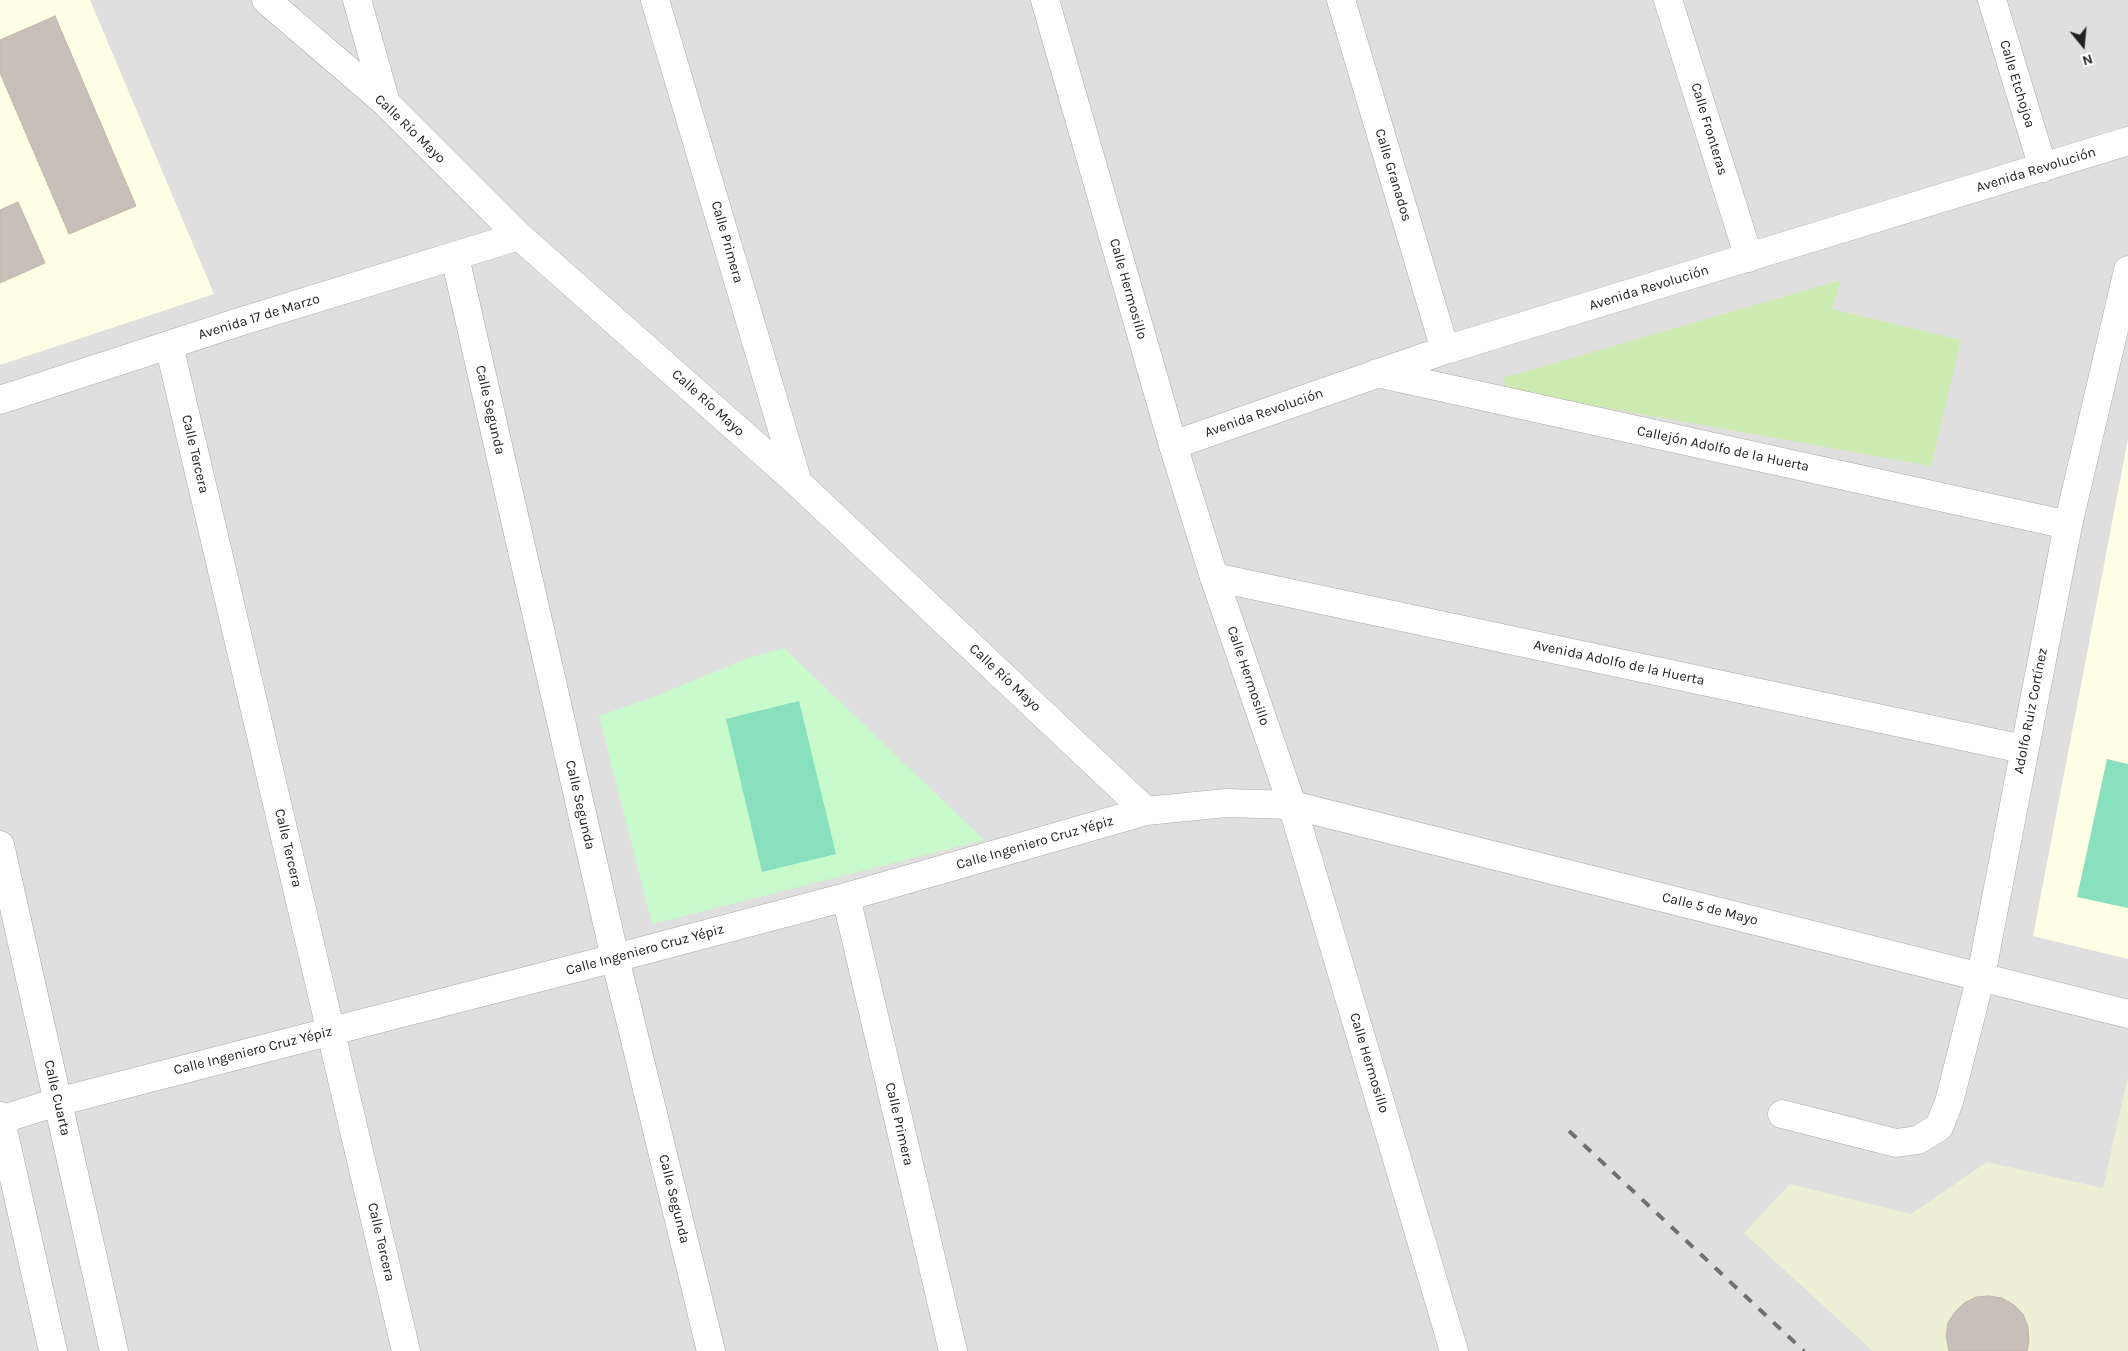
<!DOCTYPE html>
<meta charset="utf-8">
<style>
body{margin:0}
#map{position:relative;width:2128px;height:1351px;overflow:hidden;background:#f2efe9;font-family:Karla,sans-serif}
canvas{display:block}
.north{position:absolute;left:2058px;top:20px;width:50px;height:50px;-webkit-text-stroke:4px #fff;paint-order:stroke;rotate:163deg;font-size:14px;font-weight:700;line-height:20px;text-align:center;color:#222}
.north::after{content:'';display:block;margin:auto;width:18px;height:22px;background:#222;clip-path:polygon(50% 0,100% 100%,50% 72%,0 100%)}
</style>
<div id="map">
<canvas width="2128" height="1351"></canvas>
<div class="north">N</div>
</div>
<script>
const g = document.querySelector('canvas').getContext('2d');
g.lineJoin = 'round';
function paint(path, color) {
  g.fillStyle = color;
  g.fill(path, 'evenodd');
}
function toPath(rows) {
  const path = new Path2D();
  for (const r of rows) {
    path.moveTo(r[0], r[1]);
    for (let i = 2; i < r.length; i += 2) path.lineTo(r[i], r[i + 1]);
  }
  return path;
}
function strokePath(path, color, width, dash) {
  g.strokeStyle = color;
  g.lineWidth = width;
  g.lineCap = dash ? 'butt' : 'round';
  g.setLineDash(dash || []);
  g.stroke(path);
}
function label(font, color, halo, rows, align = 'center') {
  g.font = font + ' Karla,sans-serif';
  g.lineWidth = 4;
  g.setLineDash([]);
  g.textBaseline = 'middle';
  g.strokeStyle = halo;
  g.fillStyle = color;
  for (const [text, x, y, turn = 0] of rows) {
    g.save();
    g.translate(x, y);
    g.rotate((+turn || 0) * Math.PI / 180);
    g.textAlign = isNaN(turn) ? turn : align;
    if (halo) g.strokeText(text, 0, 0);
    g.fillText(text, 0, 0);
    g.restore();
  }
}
const residential = toPath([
 [0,0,2128,0,2128,1351,0,1351]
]);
const education = toPath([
 [0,0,90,0,214,294,0,365],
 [2128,439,2128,959,2033,936]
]);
const farmland = toPath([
 [2128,1076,2128,1351,1873,1351,1744,1233,1790,1184,1911,1214,1987,1162,2103,1188]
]);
const grass = toPath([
 [1841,280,1832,309,1961,340,1931,466,1507,390,1503,378]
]);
const park = toPath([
 [784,648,984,840,652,924,599,716,659,695,748,658]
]);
const pitch = toPath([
 [799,701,836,854,762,872,726,719],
 [2107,759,2128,764,2128,908,2077,897]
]);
const building = toPath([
 [55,16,136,206,69,234,0,73,0,40,55,16],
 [18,202,45,263,0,283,0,210,18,202],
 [1989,1296,2002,1298,2014,1305,2023,1314,2028,1327,2029,1341,2027,1351,1949,1351,1946,1336,1948,1323,1955,1312,1964,1303,1976,1297,1989,1296]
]);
const minor = toPath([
 [266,0,386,103,519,236,798,483,1146,811],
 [357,0,386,103],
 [655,0,798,483],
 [1341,0,1445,350],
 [1668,0,1749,258],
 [1992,0,2043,168],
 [455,257,615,958,711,1351],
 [169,345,406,1351],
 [1377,373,2068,525],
 [0,400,239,322,519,236],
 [1173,445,1445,350,2128,141],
 [1214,577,2023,749],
 [0,845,114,1351],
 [846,897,953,1351],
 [1782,1114,1896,1143,1918,1140,1939,1127,1949,1102,1981,976,2068,525,2128,270],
 [0,1116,53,1351],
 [0,1120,57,1102,615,958,846,897,1146,811,1226,803,1292,805,2128,1014]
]);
const tertiary = toPath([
 [1045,0,1173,445,1214,577,1292,805,1454,1351]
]);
const rail = toPath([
 [1569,1131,1804,1351]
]);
const streetNames = [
 ["Calle Etchojoa",2017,84,73],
 ["Calle Río Mayo",410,129,44],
 ["Calle Fronteras",1709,129,73],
 ["Avenida Revolución",2036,170,-17],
 ["Calle Granados",1393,175,73],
 ["Calle Primera",727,242,74],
 ["Avenida Revolución",1649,288,-17],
 ["Calle Hermosillo",1128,289,74],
 ["Avenida 17 de Marzo",259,317,-17],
 ["Calle Río Mayo",708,403,42],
 ["Calle Segunda",490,410,77],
 ["Avenida Revolución",1264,413,-19],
 ["Callejón Adolfo de la Huerta",1723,449,12],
 ["Calle Tercera",195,454,77],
 ["Avenida Adolfo de la Huerta",1619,663,12],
 ["Calle Hermosillo",1248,676,71],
 ["Calle Río Mayo",1005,678,43],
 ["Adolfo Ruiz Cortínez",2031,711,-79],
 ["Calle Segunda",580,805,77],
 ["Calle Ingeniero Cruz Yépiz",1035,843,-16],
 ["Calle Tercera",288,848,77],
 ["Calle 5 de Mayo",1710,909,14],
 ["Calle Ingeniero Cruz Yépiz",645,950,-15],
 ["Calle Ingeniero Cruz Yépiz",253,1051,-14],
 ["Calle Hermosillo",1369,1063,73],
 ["Calle Cuarta",57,1098,77],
 ["Calle Primera",899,1124,77],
 ["Calle Segunda",674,1199,76],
 ["Calle Tercera",381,1242,77]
];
paint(residential, '#e0dfdf');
paint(education, '#ffffe5');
paint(farmland, '#eef0d5');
paint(grass, '#cdebb0');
paint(park, '#c8facc');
paint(pitch, '#88e0be');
paint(building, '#c7bfb8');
strokePath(building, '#c4b6ab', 1);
strokePath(minor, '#a9a9a9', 29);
strokePath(tertiary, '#a9a9a9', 29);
strokePath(minor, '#fff', 28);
strokePath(tertiary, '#fff', 28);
strokePath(rail, '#707070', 4, [10, 10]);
label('14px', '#222', '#fff', streetNames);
</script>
